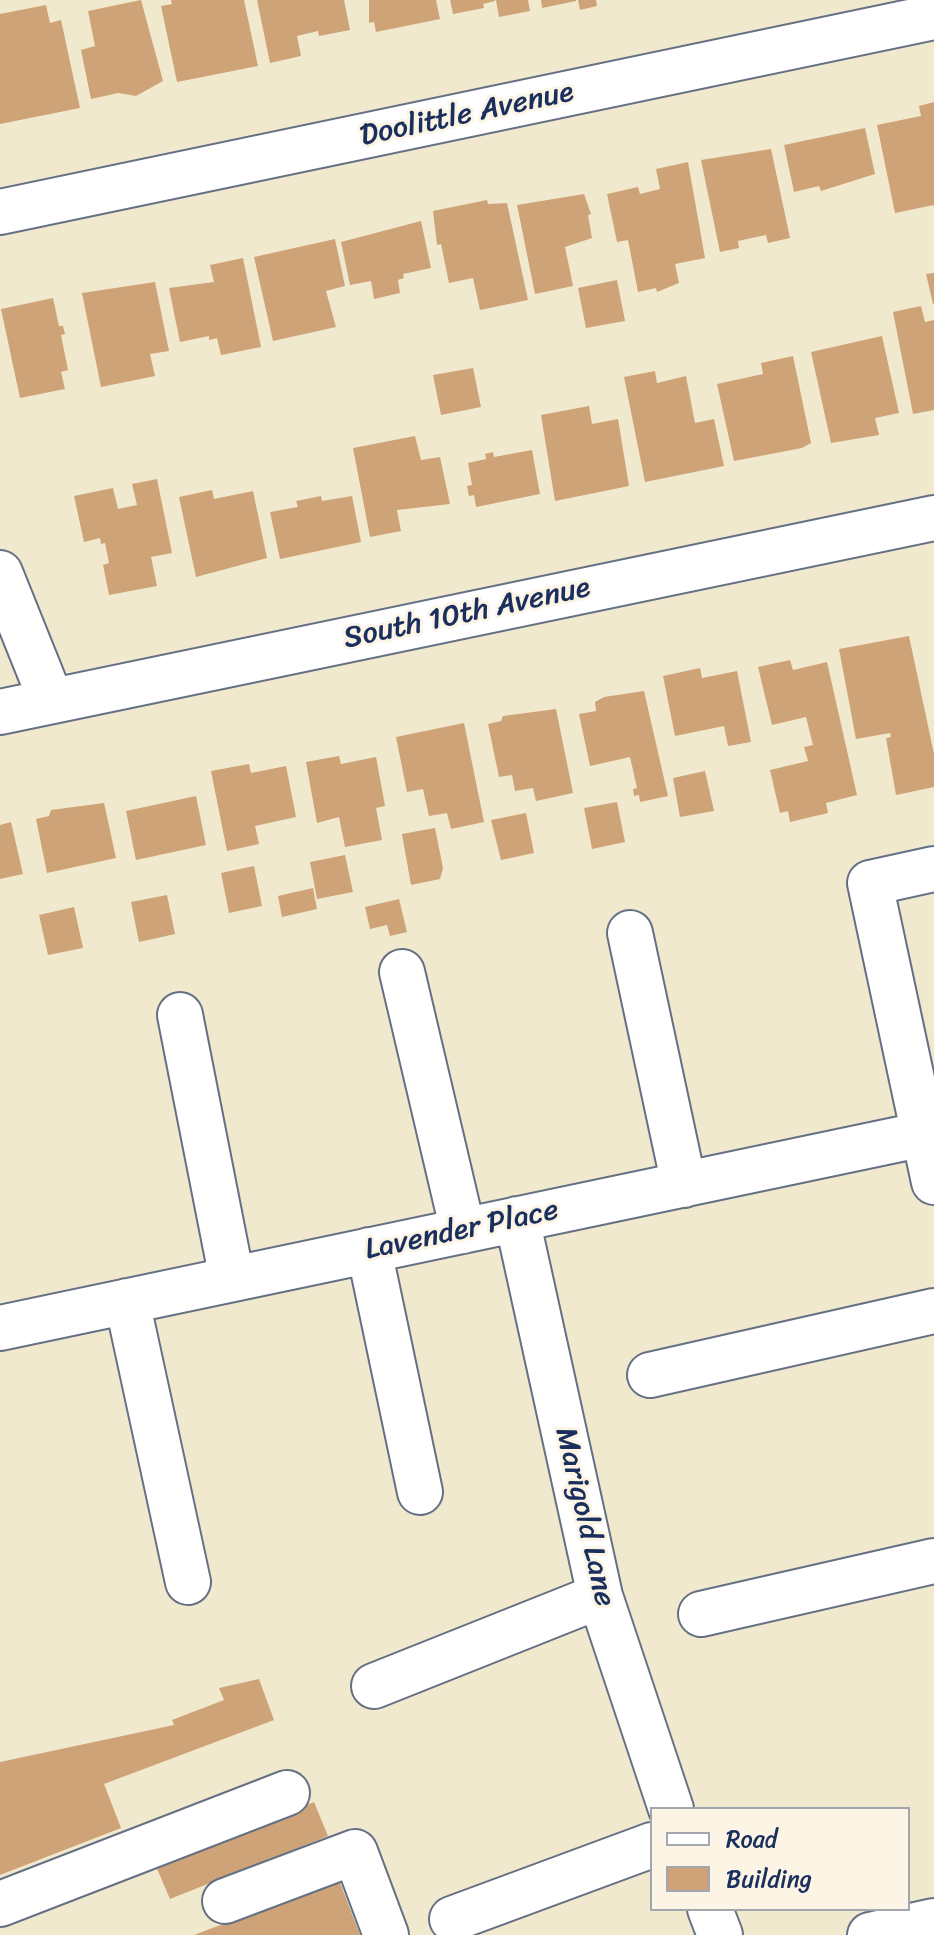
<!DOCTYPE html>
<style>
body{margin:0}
#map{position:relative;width:934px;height:1935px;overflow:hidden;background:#f1e9ce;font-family:Sriracha,sans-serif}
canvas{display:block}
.legend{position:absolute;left:650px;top:1807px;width:260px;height:104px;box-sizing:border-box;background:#fcf5e5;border:2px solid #a2a6af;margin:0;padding:10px 14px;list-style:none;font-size:24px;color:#1b2f5e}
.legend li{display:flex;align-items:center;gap:16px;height:40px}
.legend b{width:40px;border:2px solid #a2a6af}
</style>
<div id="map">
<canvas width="934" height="1935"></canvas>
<ul class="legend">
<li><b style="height:10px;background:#fff"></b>Road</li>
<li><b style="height:22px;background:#cfa378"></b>Building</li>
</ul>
</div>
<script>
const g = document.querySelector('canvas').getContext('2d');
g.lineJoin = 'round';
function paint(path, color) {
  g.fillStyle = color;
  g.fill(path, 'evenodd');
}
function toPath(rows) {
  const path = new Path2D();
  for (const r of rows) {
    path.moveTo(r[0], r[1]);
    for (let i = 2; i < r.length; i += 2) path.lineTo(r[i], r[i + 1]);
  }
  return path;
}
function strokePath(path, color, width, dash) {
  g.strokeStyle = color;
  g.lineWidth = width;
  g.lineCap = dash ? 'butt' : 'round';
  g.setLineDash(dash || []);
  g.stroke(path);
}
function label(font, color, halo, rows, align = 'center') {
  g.font = font + ' Sriracha,sans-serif';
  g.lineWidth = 6;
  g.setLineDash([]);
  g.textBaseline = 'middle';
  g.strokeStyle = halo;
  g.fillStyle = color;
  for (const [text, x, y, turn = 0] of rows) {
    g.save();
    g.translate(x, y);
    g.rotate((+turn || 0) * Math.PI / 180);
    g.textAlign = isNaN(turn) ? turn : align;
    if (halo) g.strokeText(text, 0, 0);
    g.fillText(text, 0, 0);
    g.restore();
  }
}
const building = toPath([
 [141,0,163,81,136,96,118,93,91,99,81,50,95,46,88,11],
 [171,0,244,0,258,66,177,82,161,6,172,4],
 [257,0,344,0,350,30,319,36,318,31,297,36,301,56,270,63],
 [369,0,436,0,440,19,376,32,374,22,369,23],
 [450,0,495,0,495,1,483,4,484,8,453,14],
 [496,0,528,0,530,11,499,17],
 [541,0,576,0,576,1,542,8],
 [578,0,596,0,597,6,580,10],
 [46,5,50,23,61,20,80,108,0,124,0,14],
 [934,102,934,205,895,213,877,125,921,116,919,106],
 [865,128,875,174,821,191,819,186,794,192,784,145],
 [771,149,790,238,768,243,766,235,738,241,739,248,720,252,701,160],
 [688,162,705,258,675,264,679,283,657,292,656,288,638,292,628,240,617,242,607,194,638,187,640,194,660,189,656,169],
 [584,194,591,214,588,215,592,238,565,247,573,286,535,294,517,205],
 [487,200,488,204,507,203,528,300,480,310,473,278,449,283,441,244,437,245,433,211],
 [421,221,431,268,403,274,404,278,398,280,400,293,374,299,371,281,350,285,341,242],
 [335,239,345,286,326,291,336,327,273,341,254,257],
 [243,258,261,347,221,355,217,338,209,340,209,336,180,342,169,288,214,282,210,265],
 [934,273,934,304,933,304,926,274],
 [617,280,625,321,586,328,578,288],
 [155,282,169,351,150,354,155,376,101,387,82,293],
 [53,298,59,326,63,326,65,334,61,335,68,370,61,372,65,389,20,398,1,309],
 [921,306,925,322,934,320,934,410,913,414,893,312],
 [882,336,899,413,875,418,879,435,831,443,811,352],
 [793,356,811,443,802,448,734,461,717,384,763,374,761,363],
 [473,368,481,407,441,415,433,375],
 [655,371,657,383,686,376,695,423,714,419,724,466,645,482,624,377],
 [589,406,592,424,618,419,629,486,555,501,541,415],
 [415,436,421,460,440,457,450,504,397,510,401,531,370,537,353,448],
 [532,450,540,494,476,507,474,495,469,496,467,486,472,485,468,463,486,459,485,454,493,452,494,457],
 [157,479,172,553,151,557,157,586,109,595,103,565,109,563,105,543,101,544,100,538,84,542,74,496,113,488,118,509,137,505,132,484],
 [212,490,214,499,253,491,267,558,196,577,179,497],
 [321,496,322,501,352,496,361,542,280,559,270,512,298,507,296,501],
 [909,636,934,754,934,787,896,795,886,738,891,737,890,733,856,739,839,649],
 [790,660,793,670,827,662,857,795,826,803,828,813,790,822,788,811,780,813,770,770,808,761,804,747,813,745,806,717,772,725,758,667],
 [700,668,702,678,737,671,751,742,728,746,724,726,675,736,663,676],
 [644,691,668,796,640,802,639,795,634,796,633,789,637,788,630,757,590,766,579,714,596,711,595,702,604,697],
 [556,709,573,793,536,801,533,788,515,791,512,775,499,777,488,724,501,721,503,716],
 [464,723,484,822,451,829,447,813,429,816,423,789,407,792,396,737],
 [339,756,341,764,376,757,385,806,376,808,382,840,345,847,339,817,317,823,306,762],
 [249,764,251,773,286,766,296,817,255,826,259,844,227,851,211,771],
 [705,771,714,811,680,817,673,778],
 [196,796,206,845,136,860,126,811],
 [617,802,625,842,592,849,584,808],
 [104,803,116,858,47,873,36,819,49,816,51,810],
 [526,813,534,853,501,860,491,820],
 [11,822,23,874,0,879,0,825],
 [435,828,443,868,440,879,411,885,402,834],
 [345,855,353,892,317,899,310,862],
 [254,866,262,906,229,913,221,873],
 [313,888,317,909,282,917,278,896],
 [167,895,175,934,139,942,131,902],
 [399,899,407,932,390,936,387,925,370,929,365,907],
 [74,907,83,948,48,955,39,915],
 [259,1679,274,1720,104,1784,121,1828,0,1875,0,1762,174,1725,172,1720,224,1700,219,1688],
 [314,1802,328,1836,170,1899,155,1864],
 [339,1880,360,1935,194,1935]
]);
const minor = toPath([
 [0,212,934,17],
 [0,573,51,700],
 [0,712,934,518],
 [934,869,870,883,934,1182],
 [630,933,684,1185],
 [402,972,463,1231],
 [180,1015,232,1279],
 [517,1219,600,1596,671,1809],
 [369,1250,420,1492],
 [127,1301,188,1582],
 [0,1328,924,1134],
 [650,1375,934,1311],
 [701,1614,934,1561],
 [374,1686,600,1596],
 [225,1901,355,1852,386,1935],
 [0,1904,287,1793],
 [710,1909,720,1935],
 [452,1919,652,1845],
 [870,1935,934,1921]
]);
const streetNames = [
 ["Doolittle Avenue",467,115,-12],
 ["South 10th Avenue",467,614,-12],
 ["Lavender Place",462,1231,-12],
 ["Marigold Lane",584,1517,77]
];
paint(building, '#cfa378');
strokePath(minor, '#667085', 48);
strokePath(minor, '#fff', 44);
label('30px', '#1b2f5e', '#fcf5e5', streetNames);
</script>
